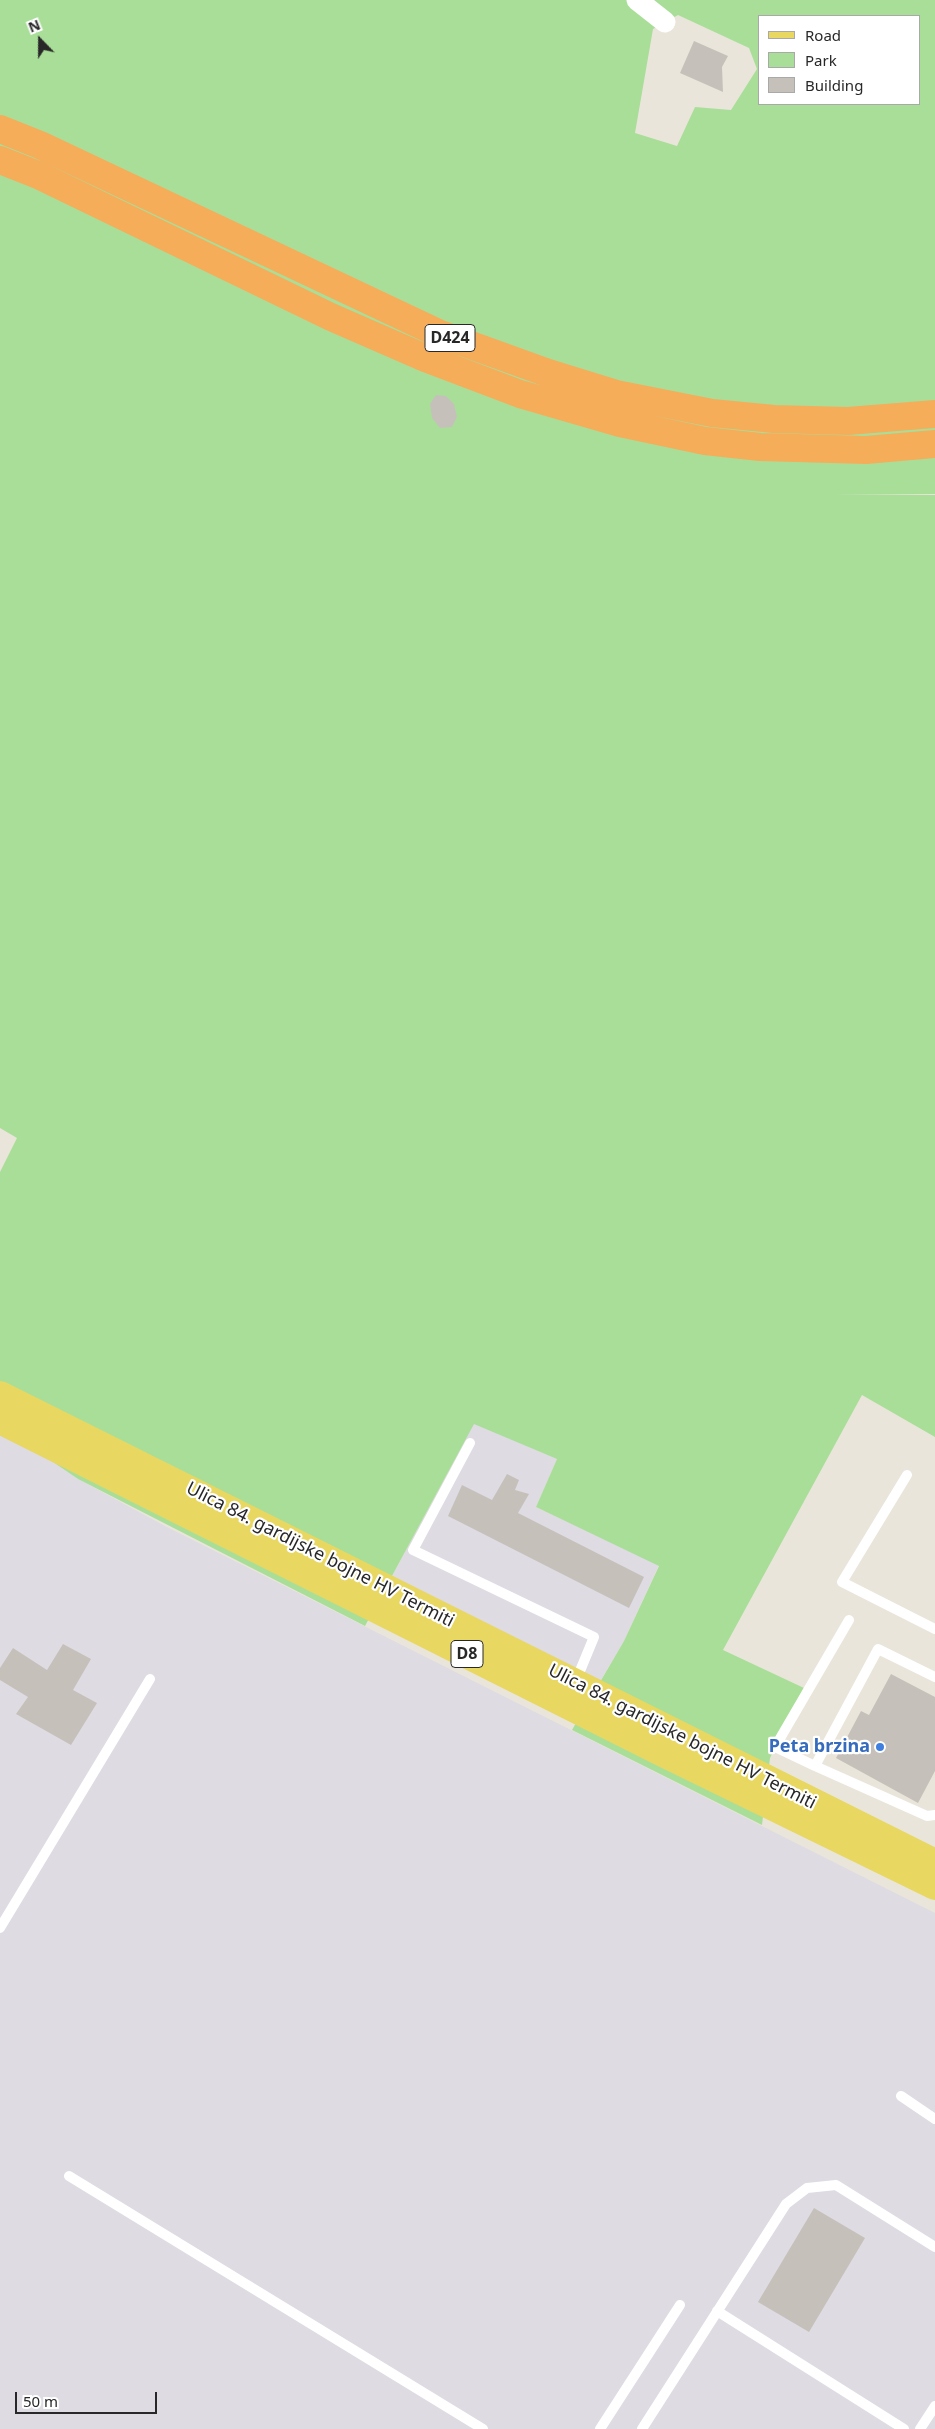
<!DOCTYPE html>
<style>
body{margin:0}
#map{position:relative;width:935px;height:2429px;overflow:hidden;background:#eae5da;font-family:"Noto Sans",sans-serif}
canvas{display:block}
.legend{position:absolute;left:758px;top:15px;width:162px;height:90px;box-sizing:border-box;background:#fff;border:1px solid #a9a9a9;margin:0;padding:6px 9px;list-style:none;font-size:15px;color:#282828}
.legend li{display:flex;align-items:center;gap:10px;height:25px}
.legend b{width:25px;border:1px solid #a9a9a9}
.north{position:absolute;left:15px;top:15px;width:50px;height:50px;-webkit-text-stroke:4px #fff;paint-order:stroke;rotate:338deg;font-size:14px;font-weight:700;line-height:20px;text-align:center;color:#282828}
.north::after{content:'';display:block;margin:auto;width:18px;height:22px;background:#282828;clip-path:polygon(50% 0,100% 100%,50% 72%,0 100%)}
.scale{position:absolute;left:15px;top:2392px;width:142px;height:22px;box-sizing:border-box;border:2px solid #282828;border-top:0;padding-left:6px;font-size:15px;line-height:18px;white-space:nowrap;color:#282828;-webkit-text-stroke:4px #fff;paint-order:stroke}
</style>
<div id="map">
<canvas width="935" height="2429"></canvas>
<ul class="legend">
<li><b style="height:6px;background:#e8d761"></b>Road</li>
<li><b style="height:14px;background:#a9de99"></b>Park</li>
<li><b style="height:14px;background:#c5c1ba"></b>Building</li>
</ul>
<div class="north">N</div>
<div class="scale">50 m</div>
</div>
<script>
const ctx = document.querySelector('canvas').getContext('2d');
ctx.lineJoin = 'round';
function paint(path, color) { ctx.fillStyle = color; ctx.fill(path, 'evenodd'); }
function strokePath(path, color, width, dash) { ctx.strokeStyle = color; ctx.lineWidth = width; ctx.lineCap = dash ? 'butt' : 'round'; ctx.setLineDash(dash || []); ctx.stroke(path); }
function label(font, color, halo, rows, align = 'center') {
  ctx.font = font + ' "Noto Sans",sans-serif'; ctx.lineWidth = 4.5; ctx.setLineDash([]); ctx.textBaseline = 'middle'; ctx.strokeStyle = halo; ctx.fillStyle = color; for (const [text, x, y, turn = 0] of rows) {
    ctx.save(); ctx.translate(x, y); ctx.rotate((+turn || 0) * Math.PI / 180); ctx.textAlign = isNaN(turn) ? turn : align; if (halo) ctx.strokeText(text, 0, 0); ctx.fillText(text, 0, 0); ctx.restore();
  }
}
const industrial = new Path2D(`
 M474,1423L557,1459L536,1507L659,1565L624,1641L599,1683L390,1580Z
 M0,1426L78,1479L165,1526L935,1913V2429H0Z`);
const green = new Path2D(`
 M0,0H935V494L836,495H935V1437L862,1395L723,1650L804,1688L770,1758L762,1825L572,1730L624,1641L659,1566L536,1507L557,1459L474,1424L365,1626L78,1479L0,1426V1172L17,1138L0,1128ZM678,15L749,48L757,69L731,110L695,107L677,146L635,133L653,29ZM759,16H919V104H759Z`);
const building = new Path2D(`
 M694,41L728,56L722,67L723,92L680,73Z
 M436,395L446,396L454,404L457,417L452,427L440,428L432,418L430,404Z
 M507,1474L519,1480L515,1490L529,1494L518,1513L644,1577L629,1608L448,1516L462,1485L492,1500Z
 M63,1644L91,1659L73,1690L97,1703L71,1745L16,1714L28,1697L0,1680V1668L13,1648L47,1670Z
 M891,1674L935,1697V1771L918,1803L836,1758L861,1711L869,1715Z
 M814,2208L865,2238L809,2332L758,2302Z`);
const lane = new Path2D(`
 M470,1443L413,1550L594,1637L575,1683
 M907,1475L842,1582L935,1629
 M935,1677L878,1649L815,1766L927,1816L935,1815
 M815,1766L775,1747L849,1620
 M0,1928L150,1679
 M901,2096L935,2119
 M69,2176L483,2429
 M717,2311L904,2429
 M600,2429L680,2305
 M642,2429L786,2204L807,2188L836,2185L935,2247
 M920,2429L935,2406`);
const street = new Path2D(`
 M637,0L665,22`);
const primary = new Path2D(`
 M0,1395L935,1863
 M0,1420L663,1753L935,1886`);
const highway = new Path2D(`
 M0,129L40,145L440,334L548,373L616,394L712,413L774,419L848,421L935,414
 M0,160L38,175L331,317L425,358L520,394L620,423L705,441L760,447L866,450L935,444`);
const markers = [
 [880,1747,5,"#3f7fe0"]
];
const shields = [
 [450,338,50],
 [467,1654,32]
];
const shieldNames = [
 ["D424",450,338],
 ["D8",467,1654]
];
const streetNames = [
 ["Ulica 84. gardijske bojne HV Termiti",320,1555,27],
 ["Ulica 84. gardijske bojne HV Termiti",682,1737,27]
];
const shopNames = [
 ["Peta brzina",870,1747]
];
paint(industrial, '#dedbe2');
paint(green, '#a9de99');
paint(building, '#c5c1ba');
strokePath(lane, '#fff', 10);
strokePath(street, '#fff', 21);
strokePath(primary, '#e8d761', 28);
strokePath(highway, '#f5ad5a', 28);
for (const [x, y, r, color] of markers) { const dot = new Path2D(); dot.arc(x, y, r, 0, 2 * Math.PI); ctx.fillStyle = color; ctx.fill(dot); strokePath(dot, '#fff', 2); }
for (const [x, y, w] of shields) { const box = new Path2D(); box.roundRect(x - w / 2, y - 13.5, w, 27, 4); ctx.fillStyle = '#fff'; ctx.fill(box); strokePath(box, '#282828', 1); }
label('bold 16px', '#282828', null, shieldNames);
label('18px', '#282828', '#fff', streetNames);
label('bold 18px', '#366cbe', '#fff', shopNames, 'right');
</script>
